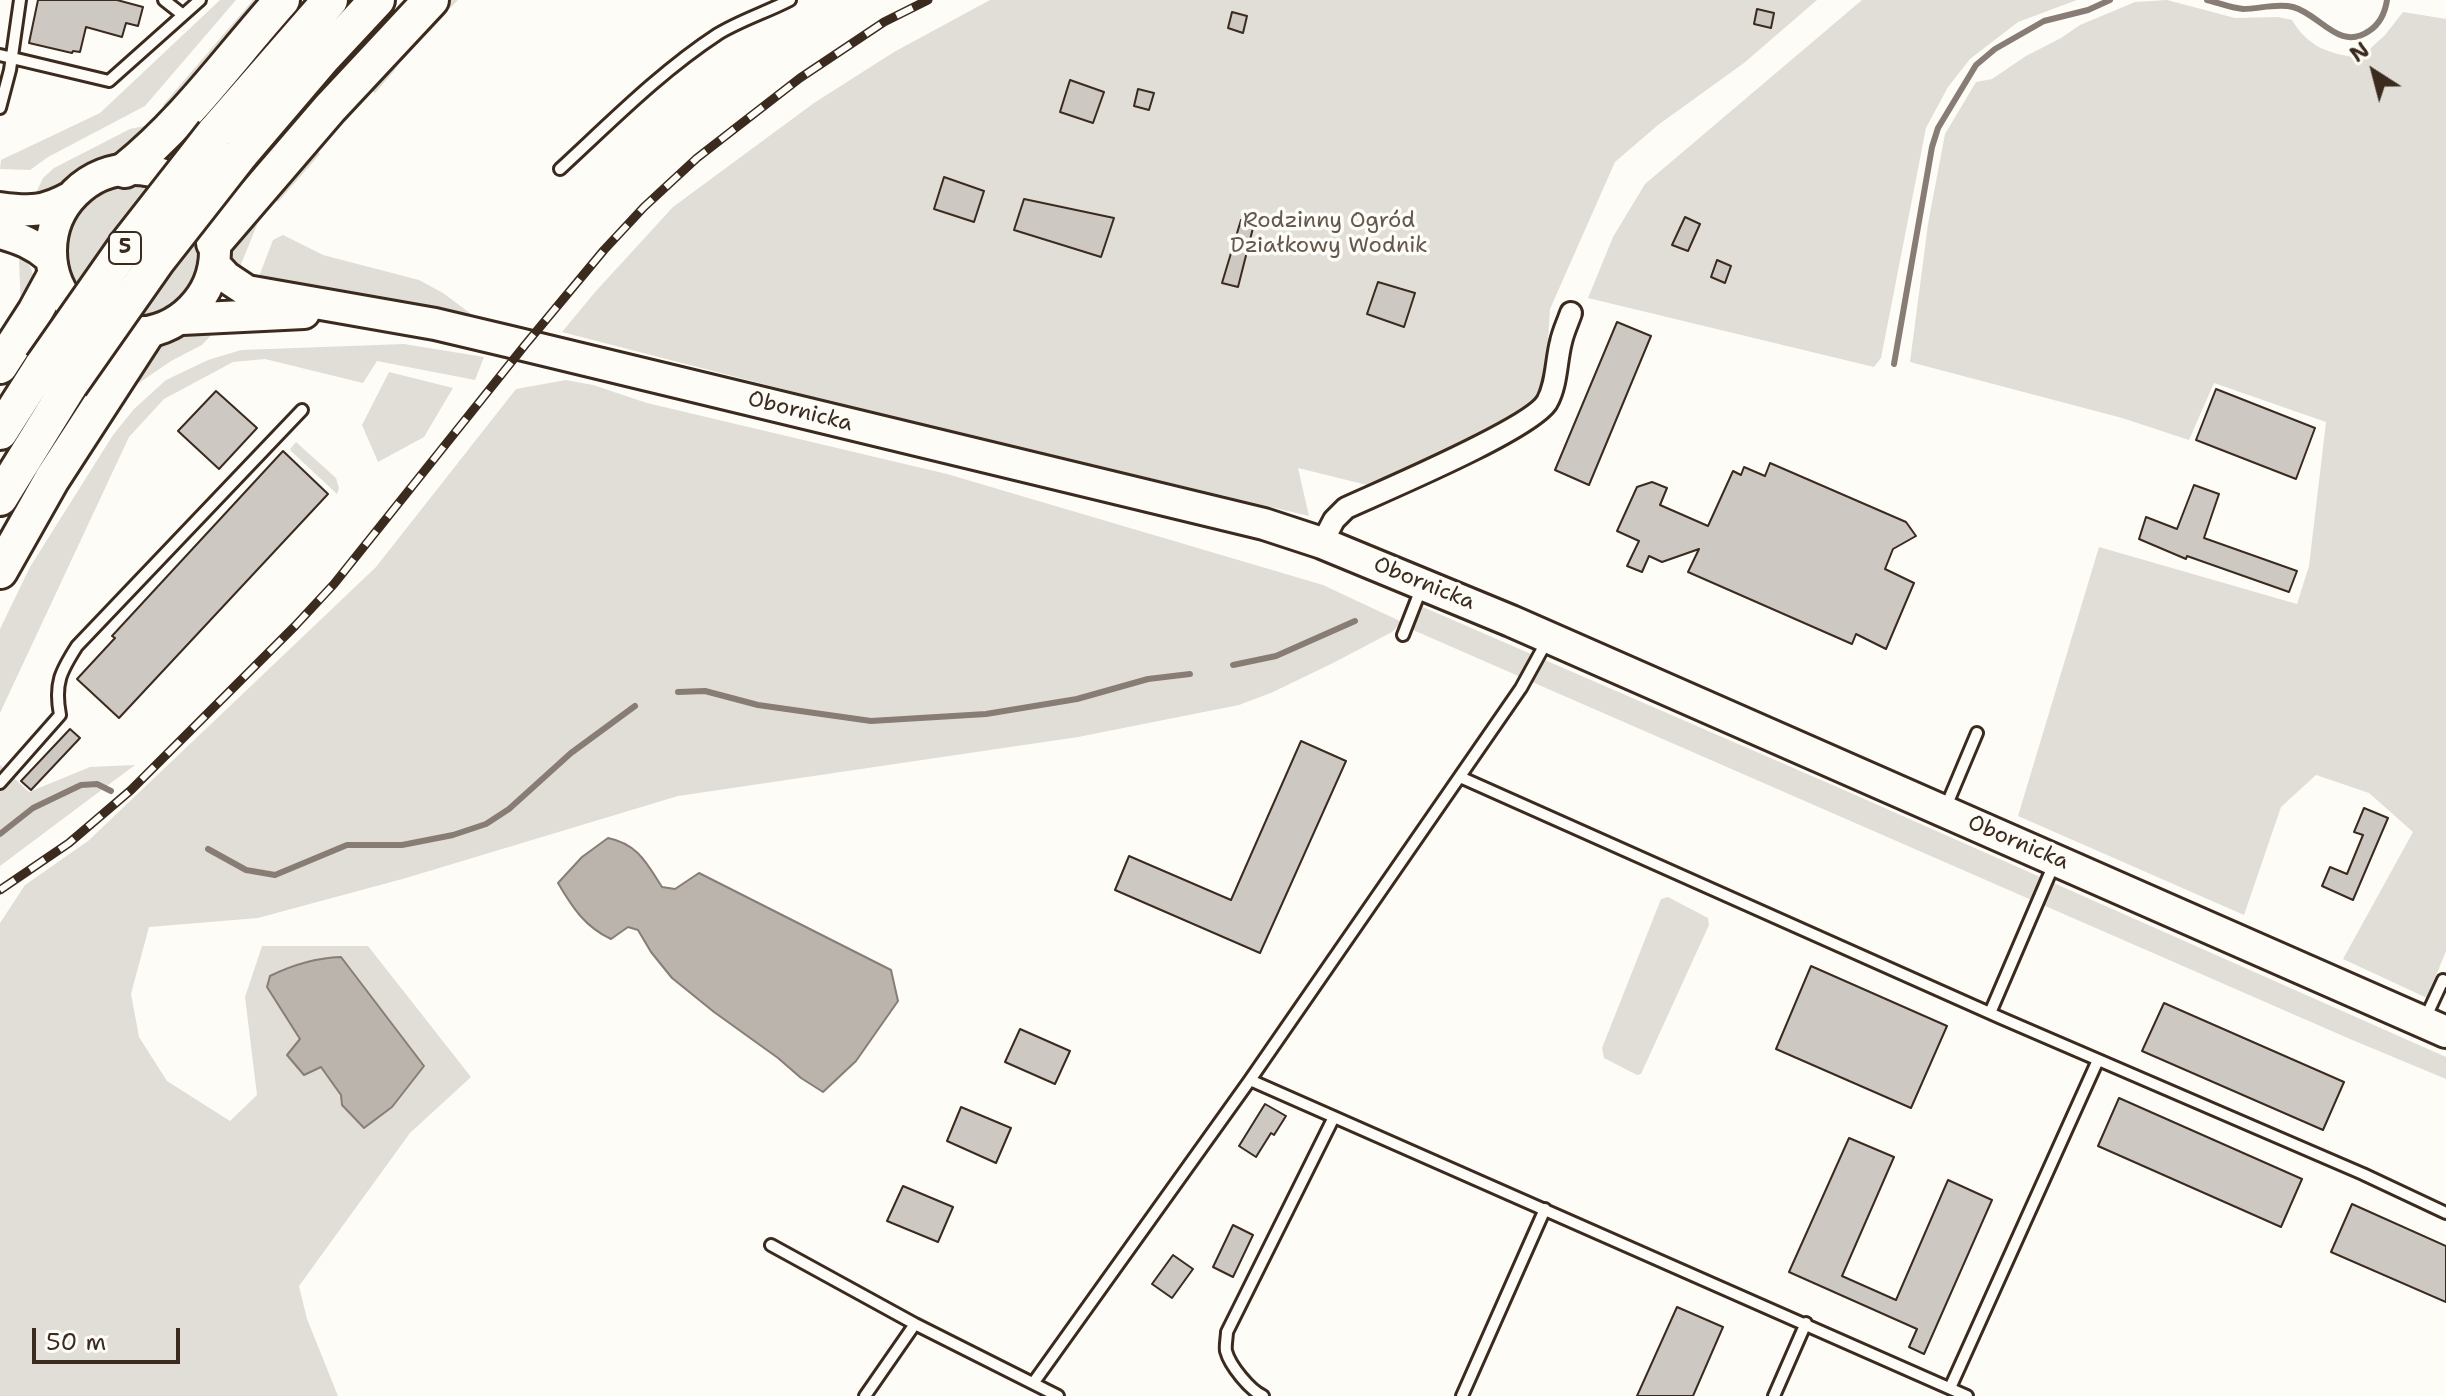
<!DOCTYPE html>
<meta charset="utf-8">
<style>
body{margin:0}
#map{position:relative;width:2446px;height:1396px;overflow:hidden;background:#fdfcf7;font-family:"Shantell Sans",sans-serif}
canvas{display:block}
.north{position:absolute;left:2334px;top:32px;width:80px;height:80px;-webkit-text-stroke:6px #fdfcf7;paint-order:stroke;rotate:324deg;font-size:22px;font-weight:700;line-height:32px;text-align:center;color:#3b2a1e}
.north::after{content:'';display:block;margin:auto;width:28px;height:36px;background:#3b2a1e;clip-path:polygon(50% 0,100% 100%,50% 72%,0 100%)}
.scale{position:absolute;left:32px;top:1328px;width:148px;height:36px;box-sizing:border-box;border:4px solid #3b2a1e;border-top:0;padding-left:10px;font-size:24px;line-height:28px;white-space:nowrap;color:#3b2a1e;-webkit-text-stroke:6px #fdfcf7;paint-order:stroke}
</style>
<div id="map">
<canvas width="2446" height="1396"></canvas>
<div class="north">N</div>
<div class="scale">50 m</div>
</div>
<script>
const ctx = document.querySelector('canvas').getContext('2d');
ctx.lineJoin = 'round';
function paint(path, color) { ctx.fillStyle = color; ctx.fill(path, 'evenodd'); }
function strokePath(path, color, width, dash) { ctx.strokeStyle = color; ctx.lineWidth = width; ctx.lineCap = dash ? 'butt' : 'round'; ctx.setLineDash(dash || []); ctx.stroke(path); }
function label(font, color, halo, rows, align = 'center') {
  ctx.font = font + ' "Shantell Sans",sans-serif'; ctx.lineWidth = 7; ctx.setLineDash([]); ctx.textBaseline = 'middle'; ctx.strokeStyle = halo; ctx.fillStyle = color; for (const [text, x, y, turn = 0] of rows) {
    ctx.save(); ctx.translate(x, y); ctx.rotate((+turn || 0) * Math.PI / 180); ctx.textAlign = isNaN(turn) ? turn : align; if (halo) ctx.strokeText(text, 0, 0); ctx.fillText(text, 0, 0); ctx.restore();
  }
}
const green = new Path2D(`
 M220,0H236L145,106L48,157L30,170L0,169L1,160L100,113Z
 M253,0H269L171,113L163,105Z
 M406,0H413L252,180L247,175L256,164L259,165L345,64Z
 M441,0H458L405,54L394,71L375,93L368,88Z
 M990,0H1817L1744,63L1658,125L1615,162L1550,309L1546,373L1534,399L1501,425L1367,485L1298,468L1309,516L875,413L562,332L596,291L673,207L814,103L894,52Z
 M1862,0H2077L2018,22L1970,59L1948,87L1926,128L1881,358L1874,367L1588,298L1613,237L1645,184Z
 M2167,0L2235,18L2278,17L2292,20C2308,47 2329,54 2360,58L2385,35L2403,12L2446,19V951L2427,998L2343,959L2413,832L2369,793L2316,775L2281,807L2244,915L2018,816L2099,547L2297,604L2309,566L2326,422L2214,383L2189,440L2122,418L1910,362L1928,224L1945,134L1976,82L1992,79L2026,56L2061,38L2080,25L2135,2Z
 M144,126L152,129L126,154L92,163L69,177L56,189L34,197L43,178L54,168L130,129Z
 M315,148L320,154L278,202L272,196Z
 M65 250a68 68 0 1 1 136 0a68 68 0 1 1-136 0Z
 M257,215V225L237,274L231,261L230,250Z
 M283,235L323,255L419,280L443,293L486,325L255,287L273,240Z
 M21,253C32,265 34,276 36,292L21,306L19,261Z
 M215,331L202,345L171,361L139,383L132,384L154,348L188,333Z
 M404,344L484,357L475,380L377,361L363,383L265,359L233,362L164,399L129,437L0,713V629L30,567L113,435L134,409L166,380L208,360L241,350Z
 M389,372L453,388L424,437L378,462L362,425Z
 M566,380L593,385L647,403L947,474L1323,585L1402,622L1392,632L1333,663L1273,692L1239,705L1078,737L678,796L406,878L258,918L149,927L131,994L139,1037L167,1081L230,1121L257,1095L245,997L262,946H368L471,1077L410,1133L299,1286L307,1319L338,1396H0V923L25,885L88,841L376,567L516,389Z
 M296,442L336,478L339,488L337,494L291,451L290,449Z
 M1423,607L1844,790L2446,1057V1079L2350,1039L1413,630Z
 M0,765L29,792L90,767L135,765L0,866Z
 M1668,897L1708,918L1709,925L1641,1074L1637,1075L1604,1058L1602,1048L1661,899Z`);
const water = new Path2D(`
 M608,838C638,844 647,864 662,887L675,889L699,873L891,970L898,1001L856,1061L823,1092L801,1078L778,1058L714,1012L672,978L651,952L638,930L628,927L611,939C585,927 572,907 558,883L582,857Z
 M341,957L424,1066L392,1107L364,1128L342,1105L341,1095L321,1067L304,1075L287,1055L300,1039L267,987L270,976C292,965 316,958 341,957Z`);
const stream = new Path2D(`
 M2207,0C2219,3 2231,8 2243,9C2259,9 2276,3 2293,7C2320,14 2339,52 2369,31C2380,24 2385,13 2387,0
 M1894,364L1932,147L1938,128L1976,65L1995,49L2044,21L2088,10L2110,0
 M1233,665L1276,656L1355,621
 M678,692L705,691L758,705L871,721L986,714L1077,699L1148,679L1190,674
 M0,834L33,808L81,785L97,784L111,791
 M208,849L246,870L275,875L347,845H402L453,835L486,824L509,809L571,753L635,706`);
const building = new Path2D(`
 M38,0H117L143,7L138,26L126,23L122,37L86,27L80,52L73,51L72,53L29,43Z
 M1757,9L1774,13L1771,28L1754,24Z
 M1232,12L1247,16L1243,33L1228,28Z
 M1070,80L1104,92L1093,123L1060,112Z
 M1138,89L1154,93L1149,110L1134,106Z
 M944,177L984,191L974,222L934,209Z
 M1024,199L1114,218L1101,257L1014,230Z
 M1685,217L1700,224L1688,251L1672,245Z
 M1241,220L1254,224L1238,287L1222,283Z
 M1717,260L1731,266L1725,283L1711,277Z
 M1378,282L1415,293L1404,327L1367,314Z
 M1617,322L1651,336L1589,485L1555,470Z
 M2216,389L2315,428L2296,479L2196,440Z
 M216,391L257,428L219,469L178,431Z
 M283,451L328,494L119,718L77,679L115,638L112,636Z
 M1770,463L1906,522L1916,536L1893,549L1885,569L1914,583L1886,649L1856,634L1852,644L1688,572L1699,549L1662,562L1649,556L1642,572L1627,566L1639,541L1617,531L1637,487L1652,482L1667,488L1660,505L1708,526L1733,471L1741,475L1744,467L1765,476Z
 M2194,485L2219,494L2204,538L2297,571L2289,592L2187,556L2186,559L2139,539L2146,517L2177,529Z
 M70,729L80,738L31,790L21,781Z
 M1301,741L1346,761L1260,953L1115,890L1129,856L1231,900Z
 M2364,808L2388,818L2353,900L2322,886L2330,867L2347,874L2363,835L2354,832Z
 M1811,966L1947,1026L1911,1108L1776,1049Z
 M2164,1003L2344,1082L2323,1130L2142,1051Z
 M1020,1029L1070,1051L1055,1084L1005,1062Z
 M2119,1098L2302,1179L2281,1227L2098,1146Z
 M1265,1104L1286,1116L1274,1135L1271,1133L1256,1157L1239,1146Z
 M961,1107L1011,1128L996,1163L947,1141Z
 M1849,1138L1894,1157L1842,1276L1896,1300L1948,1180L1992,1200L1924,1354L1909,1347L1917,1329L1789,1272Z
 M903,1186L953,1207L938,1242L887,1221Z
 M2352,1204L2446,1246V1302L2331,1252Z
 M1233,1225L1253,1235L1233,1277L1213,1267Z
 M1173,1255L1193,1269L1172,1298L1152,1284Z
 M1677,1307L1723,1327L1693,1396H1637Z`);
const service = new Path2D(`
 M164,0L183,15
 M0,55L109,81L200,0
 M0,108L10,70L20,0
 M560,169C611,122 660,72 718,34C741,20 767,12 790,0
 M1403,635L1421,589
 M1460,777L2001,1018L2363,1174L2446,1213
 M0,783L60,715C54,683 61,671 77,646L302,410
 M1945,809L1977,733
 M1990,1013L2054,864
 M2425,1019L2443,980L2446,982
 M1250,1080L1967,1396
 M771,1245L915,1324L1058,1396
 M1034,1382L1250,1080L1521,688L1548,639
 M1950,1388L2098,1060
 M865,1396L915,1324
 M1263,1396C1250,1390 1230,1366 1226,1351C1225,1346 1227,1337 1227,1332L1334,1117
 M1462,1396L1545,1209
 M1774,1396L1806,1323`);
const minor = new Path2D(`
 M1322,543L1334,520L1346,508C1383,491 1531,429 1547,402C1557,384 1556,361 1561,342C1563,332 1568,322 1571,313`);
const secondary = new Path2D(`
 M51 251a82 82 0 1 1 164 0a82 82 0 1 1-164 0Z
 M0,208C30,212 44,212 71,197
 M0,233C19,238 34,244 49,257
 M214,264L226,277L247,291L435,324L511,342L1264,524L1322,543L1511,621L2446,1032
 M182,319L304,313`);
const primary = new Path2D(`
 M214,133L330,0
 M240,155L322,59L377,0
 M125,170C185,122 231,57 282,0
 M214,243L330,108L431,0
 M0,366L35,312L53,279
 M0,432L42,366
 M0,498L70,385
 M0,571L52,479L146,334`);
const rail = new Path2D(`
 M0,890L69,843L131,790L295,626L334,584L525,345L604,250L644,207L697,158L800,78L884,22L928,0`);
const primaryBridge = new Path2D(`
 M42,366L128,243L214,133
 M70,385L157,261L240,155`);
const shields = [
 [125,248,32]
];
const shieldNames = [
 ["5",125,248]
];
const parkNames = [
 ["Rodzinny Ogród",1329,221],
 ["Działkowy Wodnik",1329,246]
];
const streetNames = [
 ["Obornicka",800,412,14],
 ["Obornicka",1424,584,22],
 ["Obornicka",2018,843,23]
];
paint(green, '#e1ded7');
paint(water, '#bbb4ad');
strokePath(water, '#887d74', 2);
strokePath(stream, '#887d74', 6);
paint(building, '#cdc8c2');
strokePath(building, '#3b2a1e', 2);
strokePath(service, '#3b2a1e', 16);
strokePath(minor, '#3b2a1e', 26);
strokePath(secondary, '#3b2a1e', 36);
strokePath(primary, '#3b2a1e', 40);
strokePath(service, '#fdfcf7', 10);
strokePath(minor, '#fdfcf7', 20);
strokePath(secondary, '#fdfcf7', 30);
strokePath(primary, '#fdfcf7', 34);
strokePath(rail, '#3b2a1e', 9);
strokePath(rail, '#fdfcf7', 6, [18]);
strokePath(primaryBridge, '#3b2a1e', 40, []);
strokePath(primaryBridge, '#fdfcf7', 34);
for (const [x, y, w] of shields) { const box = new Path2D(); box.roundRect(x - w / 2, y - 16, w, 32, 6); ctx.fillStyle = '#fdfcf7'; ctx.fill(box); strokePath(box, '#3b2a1e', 2); }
label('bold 20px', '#3b2a1e', null, shieldNames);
label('22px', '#64574c', '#fdfcf7', parkNames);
label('22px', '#3b2a1e', '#fdfcf7', streetNames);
</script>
